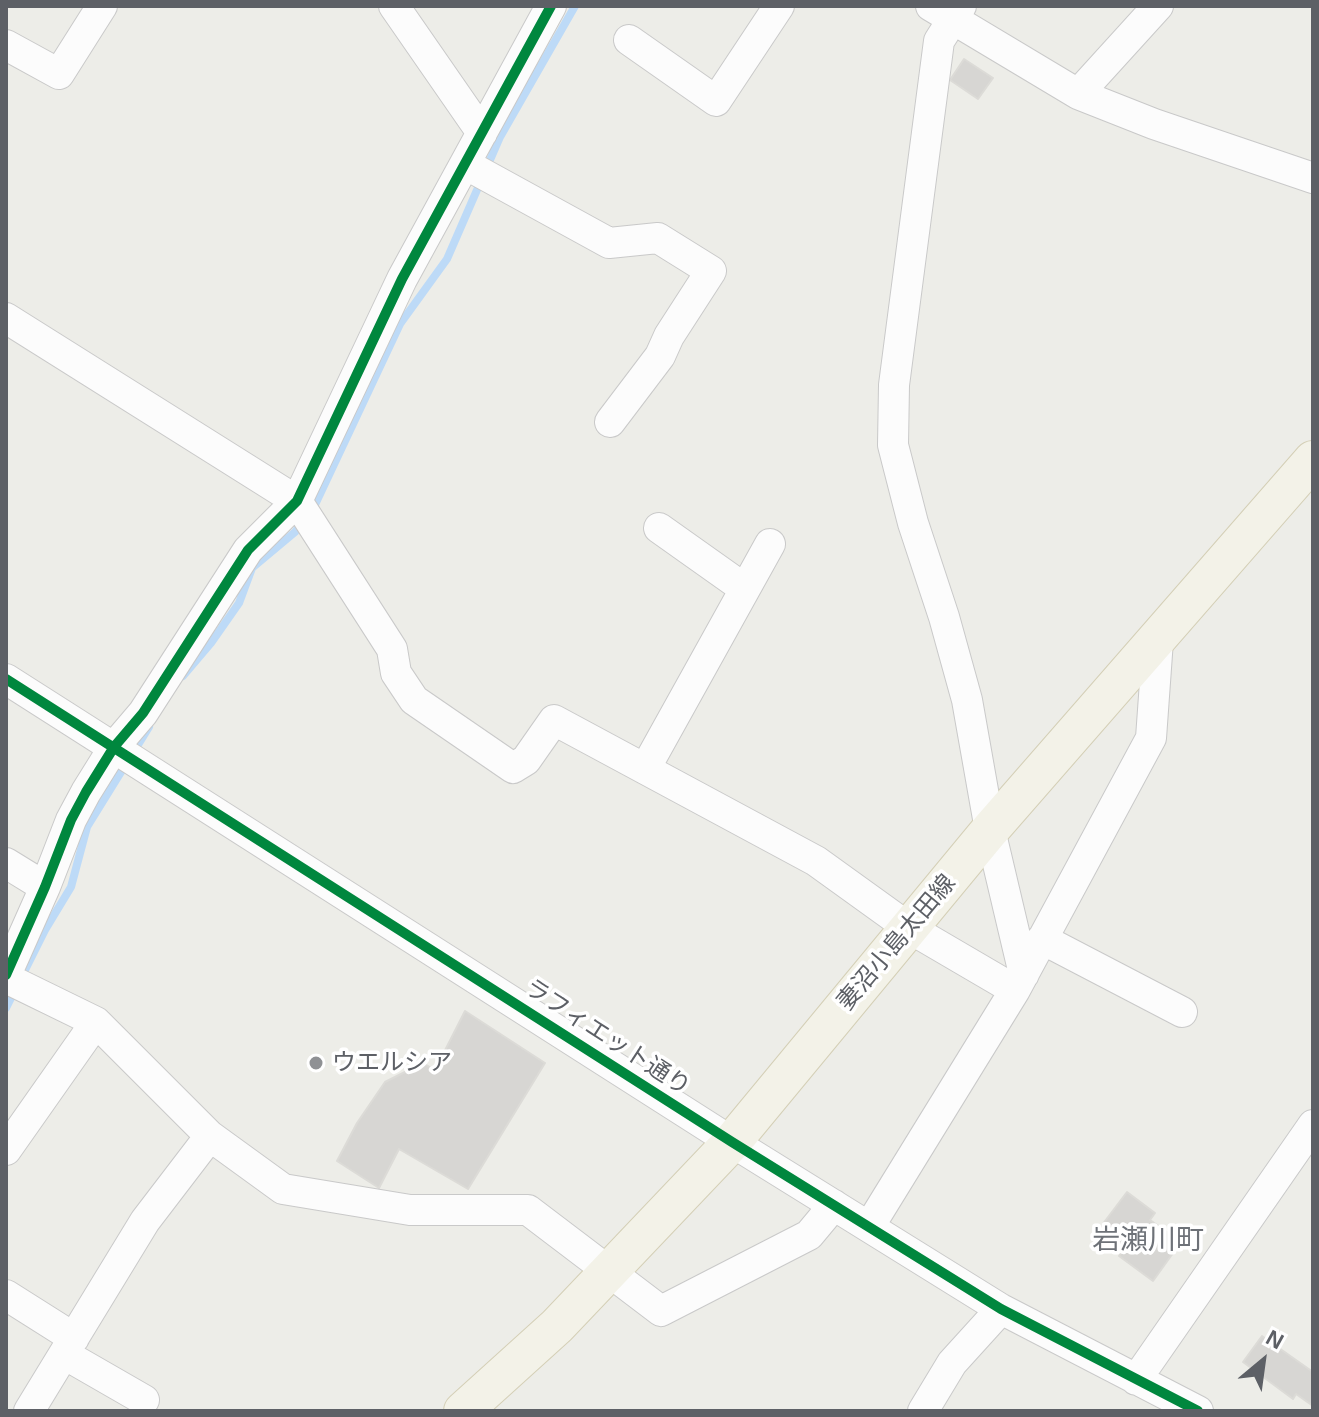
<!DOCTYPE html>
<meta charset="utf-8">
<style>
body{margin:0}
#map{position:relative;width:1319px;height:1417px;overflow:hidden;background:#edede8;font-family:Helvetica,sans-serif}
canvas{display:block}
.frame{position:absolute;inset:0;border:8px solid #5d6066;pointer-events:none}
.north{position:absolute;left:1223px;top:1321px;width:80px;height:80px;-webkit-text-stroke:6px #fff;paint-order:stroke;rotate:29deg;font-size:22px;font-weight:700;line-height:32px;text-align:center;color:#5d6066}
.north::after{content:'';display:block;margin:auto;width:28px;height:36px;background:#5d6066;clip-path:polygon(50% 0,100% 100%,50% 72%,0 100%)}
</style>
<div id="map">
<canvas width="1319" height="1417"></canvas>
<div class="frame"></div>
<div class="north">N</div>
</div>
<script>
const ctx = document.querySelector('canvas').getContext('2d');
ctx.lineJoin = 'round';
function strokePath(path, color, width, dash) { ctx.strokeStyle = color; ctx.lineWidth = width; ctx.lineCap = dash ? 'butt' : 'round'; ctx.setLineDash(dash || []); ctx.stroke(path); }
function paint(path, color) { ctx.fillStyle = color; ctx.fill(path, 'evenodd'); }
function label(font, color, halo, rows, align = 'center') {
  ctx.font = font + ' Helvetica,"Noto Sans JP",sans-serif'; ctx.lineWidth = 7; ctx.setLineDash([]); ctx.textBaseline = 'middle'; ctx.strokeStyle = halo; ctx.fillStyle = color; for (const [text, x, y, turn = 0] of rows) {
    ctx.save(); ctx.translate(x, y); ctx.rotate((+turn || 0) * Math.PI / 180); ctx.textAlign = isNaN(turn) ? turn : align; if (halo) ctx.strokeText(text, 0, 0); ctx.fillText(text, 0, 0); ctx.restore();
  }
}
const stream = new Path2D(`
 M312,511L400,324L447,259L500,137L575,6
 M183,676L211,643L239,603L252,568L295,532L303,522
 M133,753L149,727
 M6,1008L45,930L71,887L87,827L126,764`);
const building = new Path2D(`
 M964,59L993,78L978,99L950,80Z
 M465,1011L545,1063L468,1189L399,1149L379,1188L337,1161L357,1123L385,1082L423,1063L435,1070Z
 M1127,1192L1155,1213L1150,1220L1181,1242L1153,1281L1119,1256L1125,1247L1099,1229Z
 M1262,1336L1313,1372V1406L1296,1394L1293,1399L1243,1362Z`);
const minor = new Path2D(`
 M394,6L482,133
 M931,6L1078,94L1154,124L1313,178
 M961,6L939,41L894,385L893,445L913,523L944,617L967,700L990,830L1024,974
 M629,40L716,101L779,6
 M6,45L59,74L102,6
 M1078,94L1158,6
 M465,164L609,243L658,238L711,271L669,336L660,356L610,422
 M6,318L297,501L392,649L396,673L414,700L513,768L526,760L554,720L816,861L909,928L1015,990
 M659,528L745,589
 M6,679L732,1142L1001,1309L1198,1411
 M645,769L770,544
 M6,863L45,887
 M1042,939L1182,1012
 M6,975L45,887L71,820L86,792L114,747L143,713L248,550L297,501L402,279L551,6
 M6,978L96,1022L210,1136L283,1189L410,1210H528L661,1311L809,1235L834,1205
 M6,1150L96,1022
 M869,1227L1015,990L1151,738L1158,640
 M6,1295L74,1338
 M64,1354L144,1400
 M1136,1380L1313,1125
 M29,1411L145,1221L210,1136
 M923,1411L952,1363L1001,1309`);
const major = new Path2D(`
 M463,1411L557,1326L732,1142L990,830L1313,460`);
const cycleway = new Path2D(`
 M6,679L732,1142L1001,1309L1198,1411
 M6,975L45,887L71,820L86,792L114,747L143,713L248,550L297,501L402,279L551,6`);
const markers = [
 [316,1063,8,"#8f9194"]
];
const streetNames = [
 ["妻沼小島太田線",897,943,-50],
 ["ラフィエット通り",607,1038,33]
];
const poiNames = [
 ["ウエルシア",332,1063]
];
const quarterNames = [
 ["岩瀬川町",1148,1241]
];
strokePath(stream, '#bddaf7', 8);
paint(building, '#d7d6d3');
strokePath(building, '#dcdbd7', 2);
strokePath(minor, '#c9c9c9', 32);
strokePath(major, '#d4cfb6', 40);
strokePath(minor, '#fcfcfc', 30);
strokePath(major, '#f3f2e8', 38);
strokePath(cycleway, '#00873e', 10);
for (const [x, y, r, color] of markers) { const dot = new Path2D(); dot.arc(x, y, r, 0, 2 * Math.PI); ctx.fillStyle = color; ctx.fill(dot); strokePath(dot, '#fff', 3); }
label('24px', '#5d6066', '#fff', streetNames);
label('24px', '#5d6066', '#fff', poiNames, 'left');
label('28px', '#6e7278', '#fff', quarterNames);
</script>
